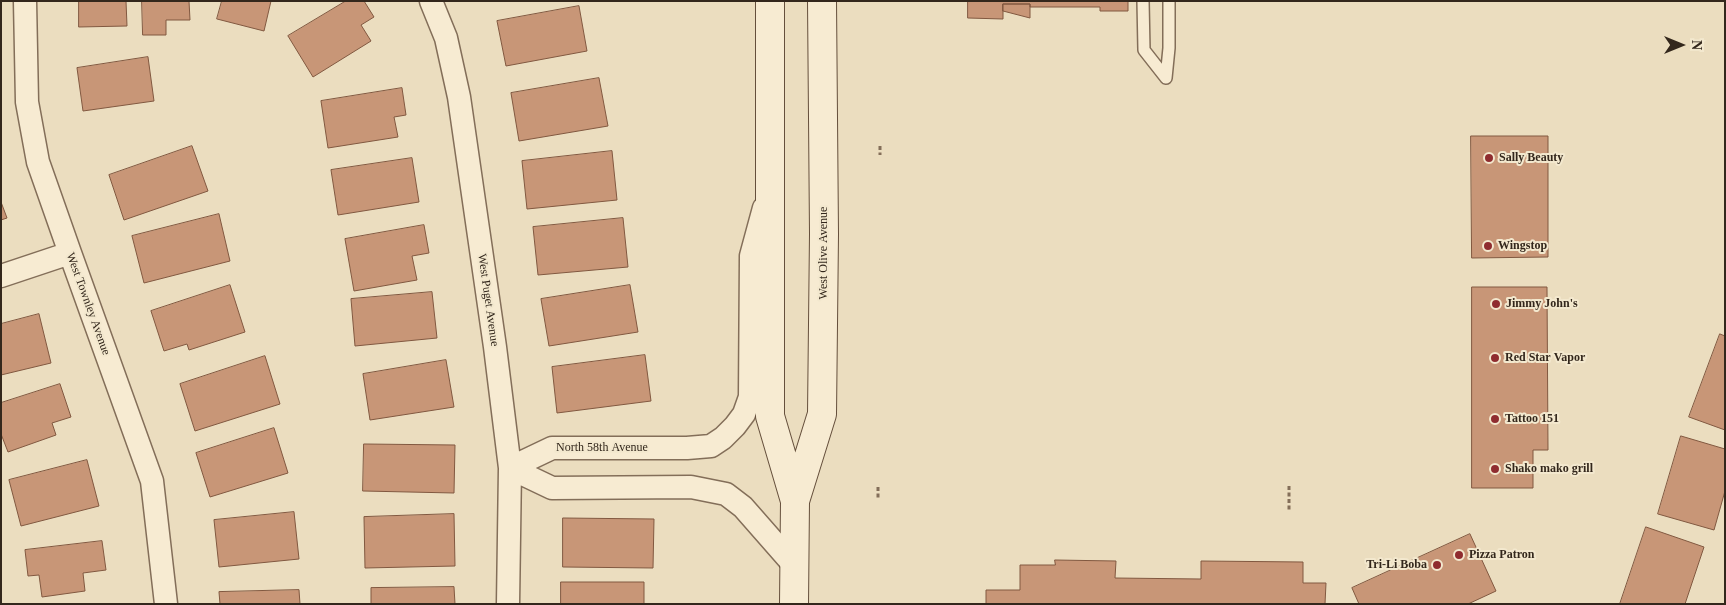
<!DOCTYPE html>
<style>
body{margin:0}
#map{position:relative;width:1726px;height:605px;overflow:hidden;background:#ebddbf;font-family:"Times New Roman",serif}
canvas{display:block}
.frame{position:absolute;inset:0;border:2px solid #33271c;pointer-events:none}
.north{position:absolute;left:1656px;top:20px;width:50px;height:50px;-webkit-text-stroke:4px #f3e8ce;paint-order:stroke;rotate:90deg;font-size:14px;font-weight:700;line-height:20px;text-align:center;color:#33271c}
.north::after{content:'';display:block;margin:auto;width:18px;height:22px;background:#33271c;clip-path:polygon(50% 0,100% 100%,50% 72%,0 100%)}
</style>
<div id="map">
<canvas width="1726" height="605"></canvas>
<div class="frame"></div>
<div class="north">N</div>
</div>
<script>
const ctx = document.querySelector('canvas').getContext('2d');
ctx.lineJoin = 'round';
function paint(path, color) { ctx.fillStyle = color; ctx.fill(path, 'evenodd'); }
function strokePath(path, color, width, dash) { ctx.strokeStyle = color; ctx.lineWidth = width; ctx.lineCap = dash ? 'butt' : 'round'; ctx.setLineDash(dash || []); ctx.stroke(path); }
function label(font, color, halo, rows, align = 'center') {
  ctx.font = font + ' "Times New Roman",serif'; ctx.lineWidth = 4; ctx.setLineDash([]); ctx.textBaseline = 'middle'; ctx.strokeStyle = halo; ctx.fillStyle = color; for (const [text, x, y, turn = 0] of rows) {
    ctx.save(); ctx.translate(x, y); ctx.rotate((+turn || 0) * Math.PI / 180); ctx.textAlign = isNaN(turn) ? turn : align; if (halo) ctx.strokeText(text, 0, 0); ctx.fillText(text, 0, 0); ctx.restore();
  }
}
const building = new Path2D(`
 M79,1H126L127,26L79,27Z
 M142,1H189L190,20H166V35H143Z
 M222,1H271L264,31L217,19Z
 M346,1H364L374,17L361,25L371,41L313,77L288,36Z
 M968,1H1128V11H1100V7H1030V4H1003V19L968,18Z
 M1003,4H1030V18L1003,11Z
 M579,6L587,51L506,66L497,21Z
 M148,57L154,101L83,111L77,68Z
 M599,78L608,126L519,141L511,93Z
 M402,88L406,115L394,117L398,137L328,148L321,101Z
 M1471,136H1548V257L1472,258Z
 M192,146L208,191L124,220L109,175Z
 M612,151L617,200L527,209L522,161Z
 M412,158L419,202L338,215L331,170Z
 M1,202L7,218L1,220Z
 M219,214L230,261L144,283L132,236Z
 M623,218L628,267L538,275L533,227Z
 M424,225L429,253L412,256L417,280L354,291L345,239Z
 M230,285L245,332L189,350L187,344L164,351L151,311Z
 M630,285L638,332L549,346L541,299Z
 M1472,287H1547L1548,450H1533V488H1472Z
 M432,292L437,338L355,346L351,299Z
 M39,314L51,363L1,375V324Z
 M1720,334L1725,336V430L1689,417Z
 M645,355L651,401L557,413L552,367Z
 M265,356L280,404L195,431L180,384Z
 M446,360L454,407L370,420L363,374Z
 M60,384L71,417L52,423L56,435L8,452L1,434V403Z
 M274,428L288,473L210,497L196,453Z
 M1681,436L1725,449V491L1714,530L1658,514Z
 M364,444L455,445L454,493L363,491Z
 M87,460L99,506L21,526L9,480Z
 M294,512L299,559L219,567L214,520Z
 M454,514L455,566L365,568L364,517Z
 M563,518L654,519L653,568L563,567Z
 M1646,527L1704,547L1685,604H1620Z
 M1470,534L1496,591L1468,604H1359L1352,588Z
 M102,541L106,570L83,573L85,591L42,597L39,575L28,576L25,550Z
 M1055,560L1116,561L1115,578L1201,579V561L1303,562V583H1326L1325,604H986V590H1020V565H1055Z
 M561,582H644V604H561Z
 M454,587L455,604H371V588Z
 M299,590L300,604H220L219,592Z`);
const path = new Path2D(`
 M880,146V155
 M1289,486V511
 M878,487V499`);
const service = new Path2D(`
 M1143,1L1144,50L1166,78
 M1166,78L1169,48V1`);
const minor = new Path2D(`
 M25,1L27,102L38,162L70,253L152,481L166,604
 M431,1L446,38L459,97L495,347L510,468L508,604
 M1,276L70,253
 M510,468L552,448H687L711,446L723,438L735,426L744,414L750,397L751,256L764,208
 M510,468L552,488L691,487L726,494L743,507L793,564`);
const secondary = new Path2D(`
 M770,1V416L795,501
 M794,604L795,501L822,414L824,234L822,1`);
const markers = [
 [1489,158,5,"#8f2c2f"],
 [1488,246,5,"#8f2c2f"],
 [1496,304,5,"#8f2c2f"],
 [1495,358,5,"#8f2c2f"],
 [1495,419,5,"#8f2c2f"],
 [1495,469,5,"#8f2c2f"],
 [1459,555,5,"#8f2c2f"],
 [1437,565,5,"#8f2c2f"]
];
const poiNames = [
 ["Sally Beauty",1499,158],
 ["Wingstop",1498,246],
 ["Jimmy John's",1506,304],
 ["Red Star Vapor",1505,358],
 ["Tattoo 151",1505,419],
 ["Shako mako grill",1505,469],
 ["Pizza Patron",1469,555],
 ["Tri-Li Boba",1427,565,"right"]
];
const streetNames = [
 ["West Olive Avenue",824,253,-90],
 ["West Puget Avenue",488,300,82],
 ["West Townley Avenue",88,304,70],
 ["North 58th Avenue",602,448]
];
paint(building, '#c89677');
strokePath(building, '#815840', 1);
strokePath(service, '#836e59', 14);
strokePath(minor, '#836e59', 25);
strokePath(secondary, '#654f3c', 30);
strokePath(path, '#836e59', 3, [4, 2.5]);
strokePath(service, '#f7ebd2', 11);
strokePath(minor, '#f7ebd2', 22);
strokePath(secondary, '#f7ebd2', 28);
for (const [x, y, r, color] of markers) { const dot = new Path2D(); dot.arc(x, y, r, 0, 2 * Math.PI); ctx.fillStyle = color; ctx.fill(dot); strokePath(dot, '#f3e8ce', 2); }
label('bold 12px', '#33271c', '#f3e8ce', poiNames, 'left');
label('12px', '#33271c', '#f3e8ce', streetNames);
</script>
